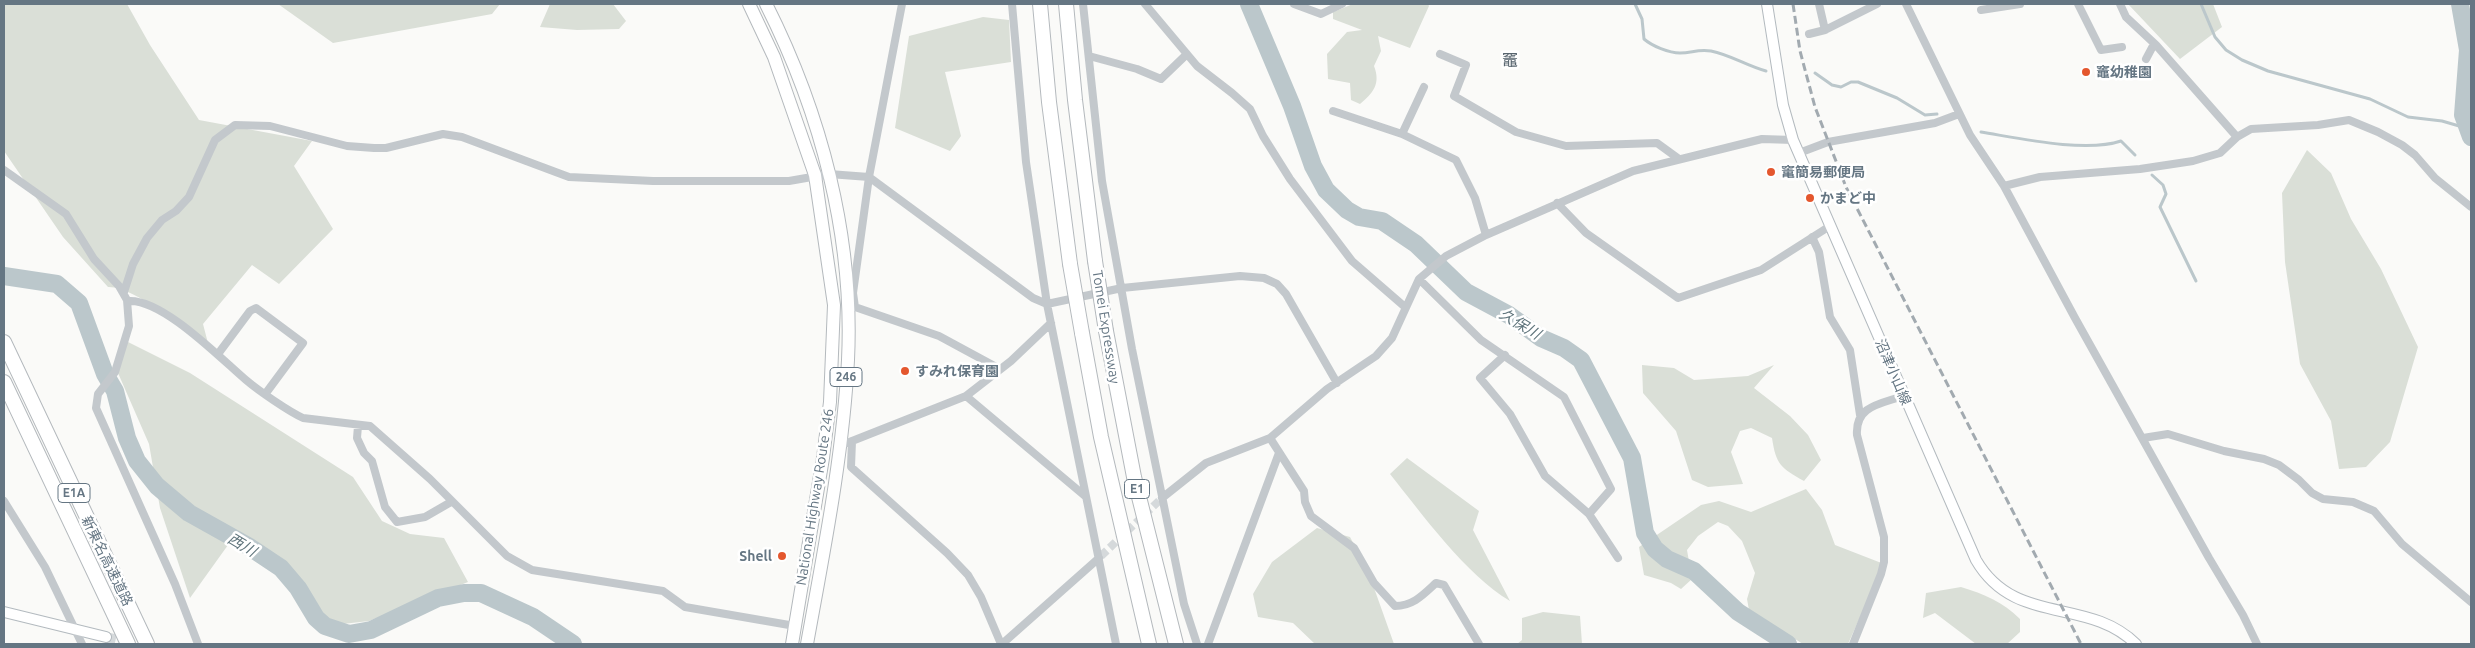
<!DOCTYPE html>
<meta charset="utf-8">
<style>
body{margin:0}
#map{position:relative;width:2475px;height:648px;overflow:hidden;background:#fafaf8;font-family:Ubuntu,sans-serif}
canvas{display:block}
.frame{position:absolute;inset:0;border:5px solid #657683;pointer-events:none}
</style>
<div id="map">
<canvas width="2475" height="648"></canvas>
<div class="frame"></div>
</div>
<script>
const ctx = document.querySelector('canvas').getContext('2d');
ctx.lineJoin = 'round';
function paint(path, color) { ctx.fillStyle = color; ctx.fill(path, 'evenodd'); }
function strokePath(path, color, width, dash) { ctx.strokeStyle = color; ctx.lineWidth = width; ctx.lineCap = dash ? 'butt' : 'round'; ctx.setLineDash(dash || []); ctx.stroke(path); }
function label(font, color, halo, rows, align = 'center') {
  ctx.font = font + ' Ubuntu,"Noto Sans JP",sans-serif'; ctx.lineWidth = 5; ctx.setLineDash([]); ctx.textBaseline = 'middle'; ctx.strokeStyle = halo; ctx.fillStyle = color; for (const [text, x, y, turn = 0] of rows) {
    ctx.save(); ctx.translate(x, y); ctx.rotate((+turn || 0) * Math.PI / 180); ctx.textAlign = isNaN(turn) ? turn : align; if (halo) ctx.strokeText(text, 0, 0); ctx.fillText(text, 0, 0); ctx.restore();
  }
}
const green = new Path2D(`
 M4,4H127L150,45L199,120L312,141L294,166L333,229L279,284L252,265L203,324L209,347C186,331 135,286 108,287L63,237L4,151Z
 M278,4H500L492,14L333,43Z
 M550,4H613L626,21L619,29L577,30L540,27Z
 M1353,4H1428L1429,6L1410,48L1378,36L1381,51L1374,66C1381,84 1373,93 1360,104L1351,100L1350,83L1328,79L1327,54L1347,32L1362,30L1333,19V12Z
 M2128,4H2213L2222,27L2180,59Z
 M983,17L1009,20L1011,62L945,72L961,136L950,151L895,128L909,36Z
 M2307,150L2331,173L2351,219L2381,269L2418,347L2390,442L2366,467L2339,469L2331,421L2300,364L2285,262L2282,193Z
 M126,341L190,373L353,477L382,521L410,534L444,538L468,582L369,621L325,626L281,568L228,545L190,598L160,508L149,444L118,373Z
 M1642,365L1674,368L1694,380L1748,376L1774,365L1754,388L1790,416L1808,435L1821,460L1804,481C1781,468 1776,465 1772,438L1751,428L1740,431L1731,452L1743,484L1708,487L1692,480L1676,431L1643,393Z
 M1407,458L1479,511L1473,530L1510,601C1466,575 1422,514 1390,474Z
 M1806,489L1822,510L1835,545L1884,564L1848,644H1803L1749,610L1747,599L1755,573L1742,541L1728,526L1718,522L1698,536L1687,550L1692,579L1681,589L1671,583L1644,575L1639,547L1701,505L1719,501L1751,512Z
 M1317,528L1350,537L1368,571L1394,644H1315L1293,623L1258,617L1253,594L1272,562Z
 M1961,587C1984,594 2003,602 2020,619V632L2007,644H1976L1935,613L1923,618L1926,593Z
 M1543,612L1580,616L1582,644H1517L1522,640V618Z`);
const stream = new Path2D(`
 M1635,4L1642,19L1644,39C1652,46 1669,53 1680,53C1692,53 1697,49 1711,51C1731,55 1747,66 1766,71
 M2201,4L2215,37L2226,50L2242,60L2268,71L2370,99L2408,117L2442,121L2466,128
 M1815,73L1832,85L1841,87L1851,82H1858L1897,98L1925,115L1937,114
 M1981,132C2018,138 2085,153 2121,141L2135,155
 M2152,175L2163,185L2166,194L2160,207L2196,281`);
const river = new Path2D(`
 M1249,4L1292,106L1313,166L1326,190L1347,210L1359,217L1382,221L1416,244L1466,292L1509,315L1541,338L1564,348L1581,360L1632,458L1645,533L1655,549L1667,559L1694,571L1738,612L1788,644
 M2460,4L2468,50L2463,115L2471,137
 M4,276L57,284L79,303L105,374L115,391L127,438L137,461L157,486L189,513L248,546L281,568L298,588L316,618L325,626L349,634L371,630L438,598L464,593H481L533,617L573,644`);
const minorTunnel = new Path2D(`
 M1101,556L1162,498`);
const secondaryTunnel = new Path2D(`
 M106,637L135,644`);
const minor = new Path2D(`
 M1012,4L1026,162L1047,304L1116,644
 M1083,4L1102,181L1132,349L1184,604L1197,644
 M1145,4L1197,66L1232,93L1250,109L1263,136L1290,179L1352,261L1405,307
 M1294,4L1321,14L1342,4
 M1819,4L1825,30
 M1906,4L1970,135L2004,186L2075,318L2209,558L2243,615L2257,644
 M2078,4L2101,50L2122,47
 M2120,4L2126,17L2156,45L2237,137
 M1981,10L2020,4
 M1809,34L1825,30L1877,4
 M1440,54L1466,65L1454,96L1516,132L1566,146L1657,143L1679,159
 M1089,56L1137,69L1161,79L1187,54
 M2146,59L2154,44
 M1333,111L1402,134L1456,160L1475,198L1486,235
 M1402,134L1424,87
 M1799,153L1828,142L1935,123L1959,114
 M4,170L66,214L94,259L119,286L127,300L129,326L115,372L98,394L96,408L175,584L198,644
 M2004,186L2040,177L2140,169L2193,161L2220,153L2237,137L2251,129L2318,125L2349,120L2378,132L2402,145L2415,155L2435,178L2471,207
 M1557,203L1586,233L1678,298L1761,270L1830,226
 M1812,237L1819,252L1830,317L1850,350L1860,415
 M1419,279L1481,340L1564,397L1611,489L1589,514
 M124,292L133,264L147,238L162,220L176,211L189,197L215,140L235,125L270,126L347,146L374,148H386L443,134L462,137L569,177L653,181H789L829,174L869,177L902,4
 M128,301C162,298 220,358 246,380C259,391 288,411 303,418L370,426L430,479L507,556L532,570L663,591L685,607L795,626
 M218,354L250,311L256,308L303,343L266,393
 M1505,355L1480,378L1510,414L1545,476L1589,514L1618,558
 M1000,369L939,336L855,307L853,293L869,177L1033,298L1047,304L1122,288L1240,276L1264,278L1277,284L1286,294L1337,383
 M966,396L1085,496
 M358,426L357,438L364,453L372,461L385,507L397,522L425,517L451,502
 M1270,438L1304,491L1305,502L1311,516L1354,548L1374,583L1395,606C1413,606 1423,595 1436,583L1444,585L1479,644
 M2143,438L2168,434L2224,451L2264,459L2279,465L2299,480L2312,493L2323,499L2353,502L2374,511L2402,544L2471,602
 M852,441L851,467L947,553L968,575L981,597L1001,644
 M847,443L966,396L1011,361L1051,323
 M1162,498L1206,463L1270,438L1327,389L1376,356L1392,338L1419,279L1446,256L1486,235L1633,171L1762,139L1793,140
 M4,501L45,567L82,644
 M1002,644L1099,558
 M1208,644L1279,453
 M1853,644L1881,574L1884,562V537L1857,435C1855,406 1880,404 1903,396`);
const secondary = new Path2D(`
 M1767,4L1783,105L1793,140L1976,560C2015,627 2087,596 2136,644
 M4,612L106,637`);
const trunk = new Path2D(`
 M749,4L774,57L815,175L834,305L830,402L823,458L792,644
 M766,4C821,113 854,237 848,360C843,456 824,550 807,644`);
const motorway = new Path2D(`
 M1040,4L1049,102L1070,264
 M1066,4L1075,100L1095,261
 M1106,331L1134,477L1176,644
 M1082,333L1101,437L1149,644
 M4,342L147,644
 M4,382L128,644`);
const rail = new Path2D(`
 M1793,4L1800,51L1815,107L1846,187L2081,644`);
const motorwayBridge = new Path2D(`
 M1095,261L1106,331
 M1070,264L1082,333`);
const markers = [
 [2086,72,5,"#e4572e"],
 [1771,172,5,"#e4572e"],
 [1810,198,5,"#e4572e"],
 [905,371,5,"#e4572e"],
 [782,556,5,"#e4572e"]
];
const shields = [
 [846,377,32],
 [1137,489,25],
 [74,493,32]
];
const shieldNames = [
 ["246",846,377],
 ["E1",1137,489],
 ["E1A",74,493]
];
const poiNames = [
 ["竈幼稚園",2096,72],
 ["竃簡易郵便局",1781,172],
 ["かまど中",1820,198],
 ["すみれ保育園",915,371],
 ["Shell",772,556,"right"]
];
const streetNames = [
 ["Tomei Expressway",1106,327,81],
 ["沼津小山線",1893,372,67],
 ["National Highway Route 246",815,497,-81],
 ["新東名高速道路",107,561,64]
];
const waterNames = [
 ["久保川",1520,324,31],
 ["西川",242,545,31]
];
const quarterNames = [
 ["竈",1510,61]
];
paint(green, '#dadfd7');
strokePath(stream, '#bbc7cb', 3);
strokePath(river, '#bbc7cb', 18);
strokePath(minorTunnel, '#d5d9db', 8, [8, 4]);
strokePath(secondaryTunnel, '#d5d9db', 10, [10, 5]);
strokePath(secondary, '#b3babf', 12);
strokePath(trunk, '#b4b9bd', 14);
strokePath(motorway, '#b4b9bd', 16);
strokePath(minor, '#c3c8cc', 8);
strokePath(secondary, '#fff', 10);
strokePath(trunk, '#fff', 12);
strokePath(motorway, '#fff', 14);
strokePath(rail, '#a2aab0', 3, [8, 4]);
strokePath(motorwayBridge, '#b4b9bd', 16, []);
strokePath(motorwayBridge, '#fff', 14);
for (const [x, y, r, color] of markers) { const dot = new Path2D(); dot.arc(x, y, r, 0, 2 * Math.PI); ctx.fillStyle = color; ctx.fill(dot); strokePath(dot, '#fff', 2); }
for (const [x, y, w] of shields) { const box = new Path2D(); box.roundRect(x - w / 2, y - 9.5, w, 19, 4); ctx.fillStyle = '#fff'; ctx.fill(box); strokePath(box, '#657683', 1); }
label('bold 12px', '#657683', null, shieldNames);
label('bold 14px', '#657683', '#fff', poiNames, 'left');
label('14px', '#657683', '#fff', streetNames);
label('italic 15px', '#60757c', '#fff', waterNames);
label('16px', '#57646e', '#fff', quarterNames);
</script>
